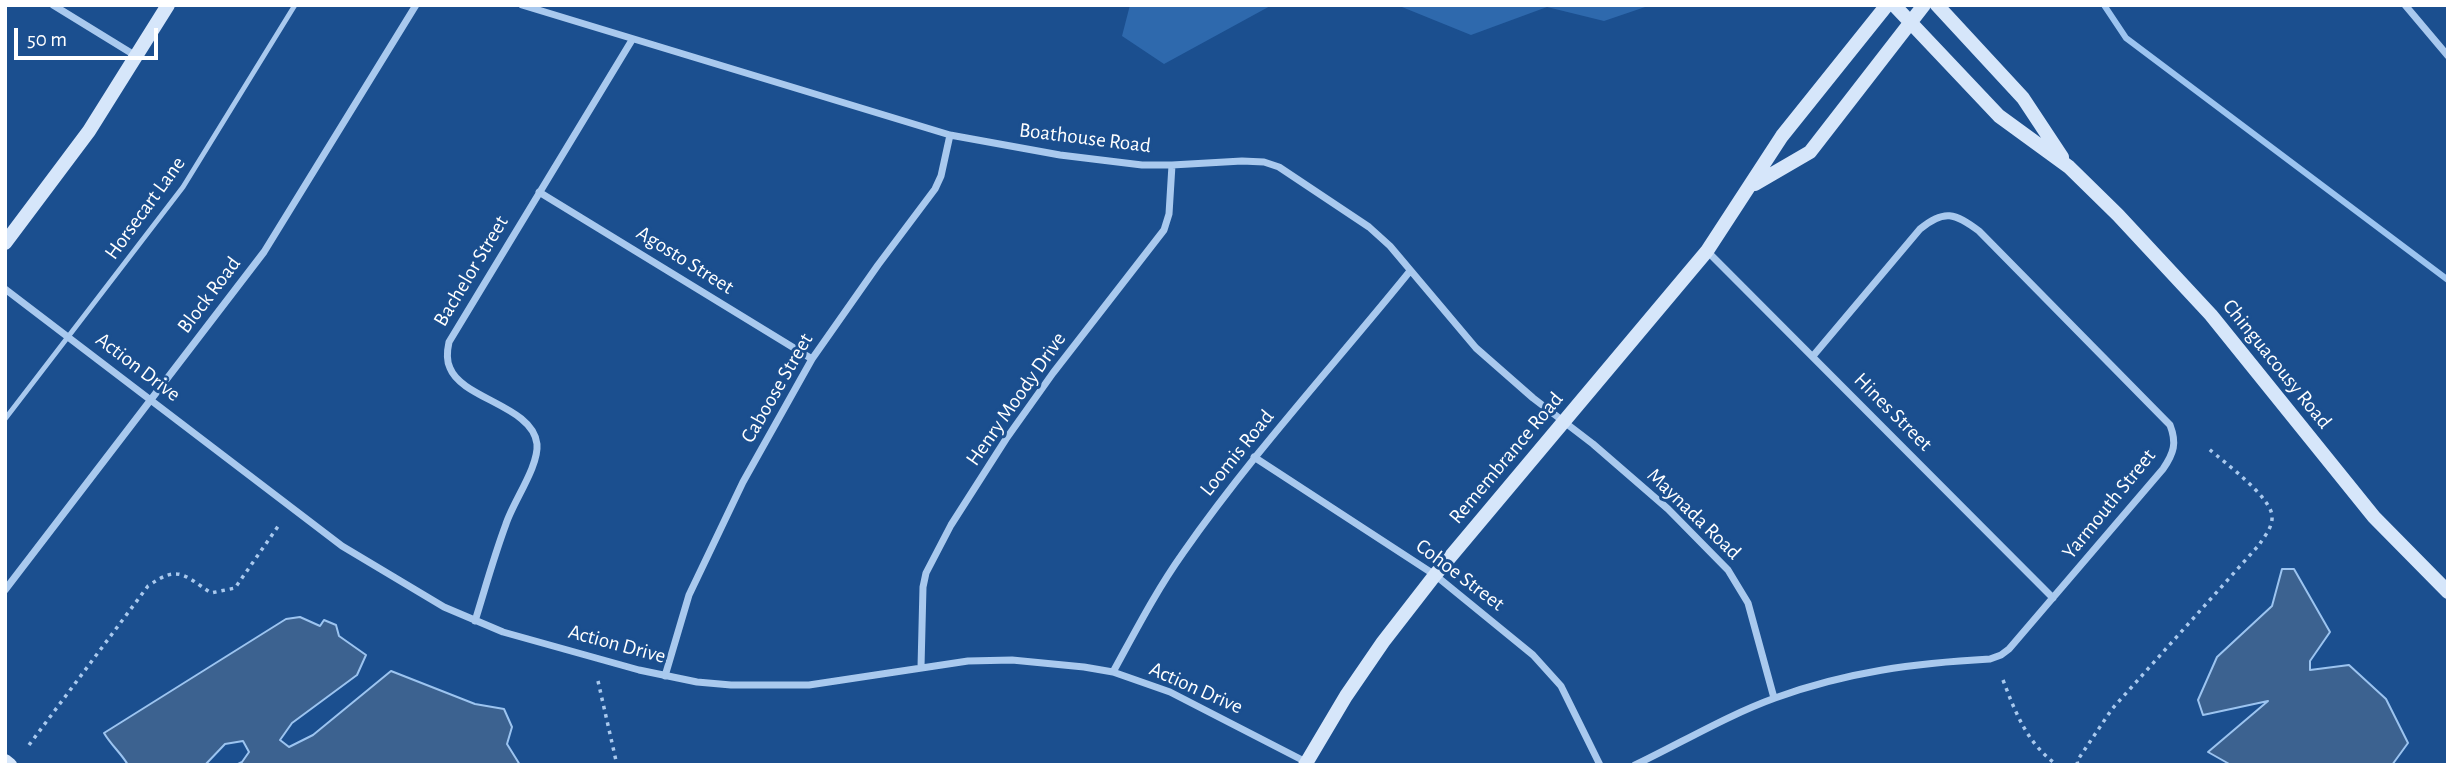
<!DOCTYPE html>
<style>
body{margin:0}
#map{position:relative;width:2453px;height:770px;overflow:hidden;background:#1b4f8f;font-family:"Alegreya Sans",sans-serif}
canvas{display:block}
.frame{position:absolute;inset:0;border:7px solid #fff;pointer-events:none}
.scale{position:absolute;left:14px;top:28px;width:144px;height:32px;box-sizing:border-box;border:4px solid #fff;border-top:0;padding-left:9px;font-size:21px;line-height:24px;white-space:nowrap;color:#fff;-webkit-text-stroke:5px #1b4f8f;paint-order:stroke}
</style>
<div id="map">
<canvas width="2453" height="770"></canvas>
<div class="frame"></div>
<div class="scale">50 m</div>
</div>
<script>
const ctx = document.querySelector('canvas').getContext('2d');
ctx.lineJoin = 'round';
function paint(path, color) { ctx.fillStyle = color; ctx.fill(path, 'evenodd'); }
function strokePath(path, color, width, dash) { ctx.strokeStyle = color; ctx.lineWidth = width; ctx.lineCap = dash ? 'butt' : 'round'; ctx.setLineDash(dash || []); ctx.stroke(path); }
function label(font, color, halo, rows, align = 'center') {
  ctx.font = font + ' "Alegreya Sans",sans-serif'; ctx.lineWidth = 6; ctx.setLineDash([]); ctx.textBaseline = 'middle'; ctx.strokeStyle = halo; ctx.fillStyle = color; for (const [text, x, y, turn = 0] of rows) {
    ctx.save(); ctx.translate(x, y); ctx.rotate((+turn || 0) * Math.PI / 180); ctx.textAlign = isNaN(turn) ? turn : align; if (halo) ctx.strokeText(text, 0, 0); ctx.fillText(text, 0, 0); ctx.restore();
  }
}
const green = new Path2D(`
 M1130,5H1272L1164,64L1122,36Z
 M1397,5H1651L1604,21L1547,7L1471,35Z`);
const water = new Path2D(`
 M2282,569H2294L2330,632L2310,661V670L2349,665L2386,699L2408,743L2392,765H2231L2208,752L2268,701L2203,715L2198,700L2217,657L2272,606Z
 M300,617L320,626L324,620L336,625L339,636L366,655L357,675L292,723L280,740L289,747L313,735L391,671L475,704L504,709L512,727L507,744L520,765H236L242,762L249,752L243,741L225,744L205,765H128C121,753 111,745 104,733L286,619Z`);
const stream = new Path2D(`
 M2104,5L2126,38L2448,280`);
const path = new Path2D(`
 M2003,680C2016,714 2027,743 2057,765
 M598,681L617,765
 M29,745L148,586C178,565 183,574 211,593L235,588L279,525
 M2078,765L2077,761L2112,709L2259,545C2264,537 2273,527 2272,516C2271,497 2224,462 2209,449`);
const lane = new Path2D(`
 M5,419L183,187L295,5`);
const street = new Path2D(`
 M53,5L136,56
 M522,5L950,135L1060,155L1142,165H1172L1242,161L1264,162L1279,167L1369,227L1390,246L1476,348L1533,398L1593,444L1668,509L1728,570L1748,603L1774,698
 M2405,5L2448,56
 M539,192L812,359
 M1707,251L2053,598
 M5,289L342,546L444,607L503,632L639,670L697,682L731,685H809L968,661L1012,660L1084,667L1113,672L1170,692L1308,763
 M1254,457L1435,575L1533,655L1561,686L1600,765
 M5,590L264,252L416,5
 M475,621C485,589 494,556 506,524C513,502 539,466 537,444C533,406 462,399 450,368C446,360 447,351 449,342L632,40
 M921,667L923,587L926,573L951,525L1006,439L1053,373L1164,230L1169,214L1172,165
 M1113,672C1135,632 1156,591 1183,553C1252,454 1334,365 1410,271
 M665,676L689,595L743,482L812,359L878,265L935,189L941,176L950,135
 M1635,765C1681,743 1728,715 1775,698C1846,672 1915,663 1990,659L2001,655L2009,649L2163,469C2174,453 2177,443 2170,425L1979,231C1955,213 1944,209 1920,229L1813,356`);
const secondary = new Path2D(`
 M1894,5L1999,116L2069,167L2118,215L2211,315L2374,517L2448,592
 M1937,5L2023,98L2062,157
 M1755,184L1810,152L1924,5
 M5,243L89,131L168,5
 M5,761L10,765
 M1305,765L1346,696L1383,642L1435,575L1707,251L1782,136L1887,5`);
const streetNames = [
 ["Boathouse Road",1085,138,7],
 ["Horsecart Lane",145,208,-54],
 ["Agosto Street",685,260,32],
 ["Bachelor Street",471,271,-59],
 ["Block Road",209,295,-53],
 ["Chinguacousy Road",2277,364,51],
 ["Action Drive",138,367,37],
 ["Caboose Street",777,388,-60],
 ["Henry Moody Drive",1016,399,-55],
 ["Hines Street",1893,412,45],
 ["Loomis Road",1237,453,-51],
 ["Remembrance Road",1506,458,-50],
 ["Yarmouth Street",2109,504,-51],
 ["Maynada Road",1694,514,44],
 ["Cohoe Street",1460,575,37],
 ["Action Drive",617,644,15],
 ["Action Drive",1196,688,24]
];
paint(green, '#2e69ad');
paint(water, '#3c6290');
strokePath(water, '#9cc4f0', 2);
strokePath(stream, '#9cc4f0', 6);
strokePath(path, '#a9c9ee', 3.5, [3.5, 5]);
strokePath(lane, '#a9c9ee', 5);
strokePath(street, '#a9c9ee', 7);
strokePath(secondary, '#d6e6fa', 14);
label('21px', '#fff', '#1b4f8f', streetNames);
</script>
